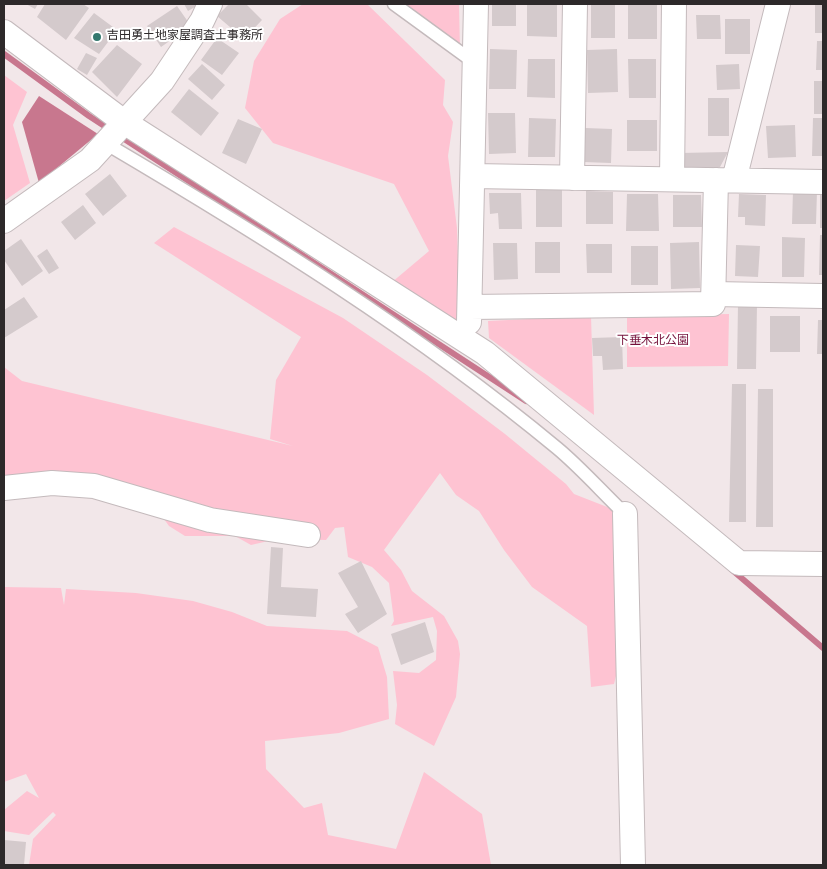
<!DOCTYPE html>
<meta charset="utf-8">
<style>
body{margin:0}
#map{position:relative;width:827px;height:869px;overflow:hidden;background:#f2e7e9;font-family:Overpass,sans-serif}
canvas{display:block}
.frame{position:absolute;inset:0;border:5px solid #2d292a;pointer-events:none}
</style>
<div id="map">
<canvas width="827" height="869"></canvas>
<div class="frame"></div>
</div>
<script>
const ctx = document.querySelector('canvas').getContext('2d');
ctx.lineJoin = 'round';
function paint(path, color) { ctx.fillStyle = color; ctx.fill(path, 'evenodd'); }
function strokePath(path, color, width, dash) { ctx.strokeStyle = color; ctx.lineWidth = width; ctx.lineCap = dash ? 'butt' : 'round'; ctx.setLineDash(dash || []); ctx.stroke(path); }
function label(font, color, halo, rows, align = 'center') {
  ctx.font = font + ' Overpass,"Noto Sans JP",sans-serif'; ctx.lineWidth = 4; ctx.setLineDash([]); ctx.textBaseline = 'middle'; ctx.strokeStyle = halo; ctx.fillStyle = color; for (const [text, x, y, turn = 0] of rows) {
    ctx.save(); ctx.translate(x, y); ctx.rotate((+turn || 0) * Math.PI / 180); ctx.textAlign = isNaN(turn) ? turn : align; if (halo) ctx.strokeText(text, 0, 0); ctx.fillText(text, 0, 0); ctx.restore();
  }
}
const green = new Path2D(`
 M303,4H367L445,80L443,105L453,122L448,156L457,228L460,326L391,283L429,251L394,184L273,143L245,108L254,61L280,19Z
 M394,4H459L460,51Z
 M4,75L27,92L13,125L30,183L4,201Z
 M174,227L343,318L427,375L505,434L566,484L574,494L625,514L628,628L614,684L591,687L587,626L532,587L504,550L479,511L456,495L440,473L384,550L401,570L412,591L444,616L458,641L460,654L456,697L434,746L395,724L397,705L393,671L419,673L436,660L437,631L433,617L391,626L394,621L389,583L372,567L348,557L344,527L335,528L326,540L277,539L251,545L235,536H185L169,526L151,501L4,487V367L22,381L293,446L270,439L276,380L301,337L154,243Z
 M729,314L728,366L627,367V316Z
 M591,316L594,415L489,338L488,321Z
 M4,587L61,588L64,605L66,589L136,593L193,601L232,612L267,626L347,631L378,647L387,677L389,719L339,733L265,741L266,769L304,808L322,803L328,835L396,849L424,772L482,814L491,865H29L33,839L56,815L53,812L29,835L4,831V810L27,791L39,798L26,774L4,782Z`);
const water = new Path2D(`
 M39,96L98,134L39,183L22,122Z`);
const stream = new Path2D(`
 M4,54L89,116L526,401
 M731,569L823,648`);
const building = new Path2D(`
 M26,4H38L35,9Z
 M45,4H83L89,8L66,40L37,17Z
 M184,4H200L188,11Z
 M229,4H246L262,20L244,39L217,16Z
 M492,4H516V26H492Z
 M527,4H557V37L527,36Z
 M591,4H615V38H591Z
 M628,4H657V39H628Z
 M815,4H823V33H815Z
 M177,6L191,26L161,47L147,26Z
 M94,13L117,30L99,54L74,38Z
 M696,15H720L721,39H697Z
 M725,19H750V54H725Z
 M217,38L239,53L222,75L201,60Z
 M817,41H823V70H816Z
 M117,45L142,64L117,97L92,72Z
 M490,49L517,50L516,89H489Z
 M617,49L618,92L588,93L587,50Z
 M86,53L97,58L87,75L77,69Z
 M528,59H555V98L527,97Z
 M628,59H656V98H629Z
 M202,64L225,85L212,100L188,79Z
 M739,64L740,89L717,90L716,65Z
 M814,81H823V114H814Z
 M189,89L219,113L201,136L171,112Z
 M708,98H729V136H708Z
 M488,113H515L516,153L489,154Z
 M529,118L556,119L555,157H528Z
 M813,118H823V156H812Z
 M238,119L262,129L246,164L222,153Z
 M627,120H657V151H627Z
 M795,125L796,157L768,158L766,126Z
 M585,128L612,129L611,163L583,162Z
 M728,152L720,167L708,172H691L683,166L680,153Z
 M110,174L127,196L103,216L85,194Z
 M536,190H562V227H536Z
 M586,191L613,192V224H586Z
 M793,191H817L816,224H792Z
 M489,193H521L522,229H499L498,213L490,214Z
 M627,194H658L659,231H626Z
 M739,194L766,195L765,226L745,225V217H738Z
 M673,195H701L702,227H673Z
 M820,195H823V228H820Z
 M83,205L96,223L75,240L61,222Z
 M820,235H823V275H819Z
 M782,237L805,238L804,277H782Z
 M21,239L43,271L22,286L4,260V251Z
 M535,242H560V273H535Z
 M699,242L700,288L671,289L670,243Z
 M493,243H517L518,279L494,280Z
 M586,244H612V273H587Z
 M736,245L760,246L758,277L735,276Z
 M631,246H658V285H631Z
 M47,249L59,268L49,274L37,256Z
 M24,297L38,317L4,338V310Z
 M738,304H757L756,369H737Z
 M770,316H800V352H770Z
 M818,320H823V354H817Z
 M622,337L623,369L603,370L602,356H593L592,338Z
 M732,384H746V522H729Z
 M758,389H773V527H756Z
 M271,547L283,548L281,587L318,589L316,617L267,614Z
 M361,561L387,614L358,633L345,614L358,607L338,573Z
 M425,622L434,652L401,665L391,634Z
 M4,840L26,842L24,865H4Z`);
const lane = new Path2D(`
 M394,4L475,63
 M105,143C261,235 417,332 557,448C581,468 602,492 625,514`);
const street = new Path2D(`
 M4,32L124,122L485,353L739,563L823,564
 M473,176L823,182
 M572,178L575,4
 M672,179L674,4
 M734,180L778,4
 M4,221L90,160L162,81L202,21L210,4
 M713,294L823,296
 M470,307L713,304L716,180
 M469,322L476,4
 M4,488L52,483L94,486L210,520L308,535
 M625,514L633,865`);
const markers = [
 [97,37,5,"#33786e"]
];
const poiNames = [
 ["吉田勇土地家屋調査士事務所",107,37]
];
const parkNames = [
 ["下垂木北公園",653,342]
];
paint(green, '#fec3d2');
paint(water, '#c8778e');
strokePath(stream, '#c8778e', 6);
paint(building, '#d4cacc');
strokePath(lane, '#c4babc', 15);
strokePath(street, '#c4babc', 26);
strokePath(lane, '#fff', 12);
strokePath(street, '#fff', 24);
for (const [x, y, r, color] of markers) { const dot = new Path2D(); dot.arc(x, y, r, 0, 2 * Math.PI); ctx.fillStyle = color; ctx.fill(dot); strokePath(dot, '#fff', 2); }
label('12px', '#2d292a', '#fff', poiNames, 'left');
label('12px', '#75113b', '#fff', parkNames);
</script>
